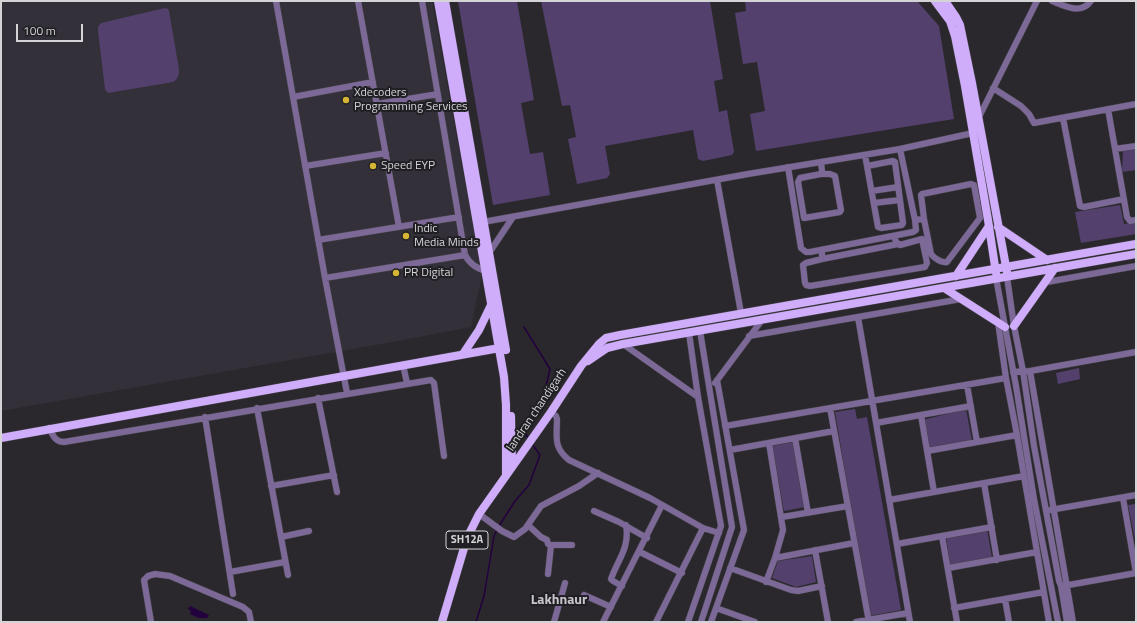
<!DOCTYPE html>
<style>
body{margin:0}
#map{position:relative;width:1137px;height:623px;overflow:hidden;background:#2a282d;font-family:"Titillium Web",sans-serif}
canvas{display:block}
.frame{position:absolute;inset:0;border:2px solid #d4d3d6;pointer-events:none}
.scale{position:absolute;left:16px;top:24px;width:67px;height:18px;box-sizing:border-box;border:2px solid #d4d3d6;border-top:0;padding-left:5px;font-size:12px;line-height:14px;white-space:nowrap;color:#d4d3d6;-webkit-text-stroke:3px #201f23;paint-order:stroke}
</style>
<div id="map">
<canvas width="1137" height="623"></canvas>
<div class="frame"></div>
<div class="scale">100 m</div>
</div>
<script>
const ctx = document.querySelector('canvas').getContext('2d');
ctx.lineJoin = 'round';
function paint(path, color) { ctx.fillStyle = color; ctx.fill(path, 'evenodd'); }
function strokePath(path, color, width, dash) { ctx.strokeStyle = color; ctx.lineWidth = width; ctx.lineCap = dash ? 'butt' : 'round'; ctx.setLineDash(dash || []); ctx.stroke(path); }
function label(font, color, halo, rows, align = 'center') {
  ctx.font = font + ' "Titillium Web",sans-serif'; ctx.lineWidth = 4; ctx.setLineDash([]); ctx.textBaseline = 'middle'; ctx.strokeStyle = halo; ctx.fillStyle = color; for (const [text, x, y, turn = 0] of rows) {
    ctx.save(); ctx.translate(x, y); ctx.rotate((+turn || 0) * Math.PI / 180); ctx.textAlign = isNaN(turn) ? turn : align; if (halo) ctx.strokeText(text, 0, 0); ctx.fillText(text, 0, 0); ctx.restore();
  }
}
const built = new Path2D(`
 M1,1H432L482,275L471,327L398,341L1,411Z`);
const green = new Path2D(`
 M458,1H517L534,100L521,103L530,154L543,152L550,195L493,205Z
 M541,1H710L723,79L714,81L719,112L727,110L734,152L732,155L703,161L698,159L693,130L605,146L610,174L607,178L577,184L568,139L576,137L570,105L562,106Z
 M745,1H917L939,26L954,119L756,151L750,114L765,111L757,62L743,64L735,13L746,11Z
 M165,8L168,9L169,11L179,69C179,75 178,79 173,82L108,93L105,89L98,31V27L101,23Z
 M1136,149V170L1122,172L1123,151Z
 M1120,205L1124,224L1136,222V234L1081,243L1075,212Z
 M1079,368L1080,379L1058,384L1056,373Z
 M855,409L857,419L867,417L901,610L869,616L835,412Z
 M966,409L972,441L929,450L923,420Z
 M793,442L805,507L784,511L772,446Z
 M1136,504V544L1128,505Z
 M987,529L992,558L950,565L946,537Z
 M812,556L816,582L796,587L772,578L778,561Z`);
const water = new Path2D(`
 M190,606L209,615L207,618H199L190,614L191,611L188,609Z`);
const stream = new Path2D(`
 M524,327L550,369L544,394L529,422L525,433L529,439
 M499,526L515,501L529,485L540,455L532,444
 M476,622L484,596L494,536L497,530`);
const minor = new Path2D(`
 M276,1L325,278L347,393
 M358,1L399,227
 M1052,1C1065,6 1081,15 1091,1
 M993,88L1021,106L1029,114L1034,123L1136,104
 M293,97L373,82
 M377,104L438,94
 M1108,109L1127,217L1130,221L1136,220
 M1063,118L1080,206L1084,207L1124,199
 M978,119L1037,1
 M1115,149L1136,146
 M865,155L878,227L881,228L902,225L903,223L895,162L893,161L867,166
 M305,166L386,153
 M788,167L801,248L806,252H810L913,232L916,230L915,220L900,149
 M821,174H830L835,176L841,210L840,212L804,218L798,182L800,178L821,174L822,171L821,162
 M717,180L741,313
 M872,191L898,187
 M874,203L900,200
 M915,220L924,219L921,195L922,194L971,184L974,185L980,218L947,262C941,263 934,258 931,254L924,219
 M483,222L748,174L900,149L973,133L974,130
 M318,240L459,217
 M822,250V259L806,263L803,265L805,283L806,285L810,286L925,267L927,263L922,239L900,245L896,242L894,236
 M489,253L513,217
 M465,255C470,264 476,268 486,271
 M822,259L898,244
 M1007,277L1014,326L1023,371L1034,446L1059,581L1061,586L1067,622
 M325,278L465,255L422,1
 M996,278L1016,386L1034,499L1058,622
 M1047,282L1136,266
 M858,317L910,622
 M998,322L1006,378L1017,435L1049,622
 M700,331L732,527L701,622
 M749,336L961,299
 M623,344L698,397
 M403,365L407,383
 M1030,371L1073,622
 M1013,372L1030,371L1136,352
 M715,383L762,320
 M967,385L977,442
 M318,398L337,492
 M257,408L288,575
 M830,408L869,622
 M551,412L556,416L557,419C557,437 553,447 569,460L650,498L703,528L656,622
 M921,415L934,492
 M205,417L233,594
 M876,423L971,406
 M725,426L1006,378
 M49,428C53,435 55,442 64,442L431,380L434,383L444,456
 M795,438L808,513
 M730,450L834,431
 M927,451L1017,435
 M984,483L997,560
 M271,486L334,475
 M1123,498L1136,573
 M889,500L1024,476
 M1050,510L1136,495
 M594,511L619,522L647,538
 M479,514L502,531L514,537L525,529L541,506L579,486L598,473
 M782,517L848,506
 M528,525L541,537L547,540L548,544L551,545H572
 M703,528L719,533
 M942,536L957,622
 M281,537L309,531
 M897,544L992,527
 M815,550L828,622
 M640,552L682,573
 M775,558L854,543
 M730,568L791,590L798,591L822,586
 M948,568L1037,552
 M230,572L285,562
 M548,574L551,545
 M766,582L775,558L783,530L769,443
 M622,586L613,581L611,579C618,559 630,548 626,525
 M1063,586L1136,573
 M584,595L611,607
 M1005,599L1009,622
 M716,608L755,622
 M954,608L1044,592
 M151,622L144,580L148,576L155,574L170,576L243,607L249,612L251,622
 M554,622L565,583
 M603,622L662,505
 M688,622L721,526L698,397L689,333
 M711,622L744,530L717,380
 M856,622L908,613`);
const major = new Path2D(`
 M438,1L504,377L506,405V475
 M445,1L506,350
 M935,1L950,21L955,36L965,86L988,220L996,273
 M945,1L956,17L960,25L972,83L1007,272
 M998,227L1047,260
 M956,276L989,226
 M944,288L1005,327
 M1014,326L1055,268
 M463,354L479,330L492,303
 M588,361L607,348L623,344L1136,254
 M511,416L512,467
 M1,438L505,347
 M442,622L467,538L479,514L551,412L581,366L599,344L606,338L620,335L1136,244`);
const markers = [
 [346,100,4,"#d6b534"],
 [373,166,4,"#d6b534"],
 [406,236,4,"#d6b534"],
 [396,273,4,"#d6b534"]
];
const shields = [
 [467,540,42]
];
const shieldNames = [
 ["SH12A",467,540]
];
const poiNames = [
 ["Xdecoders",354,93],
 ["Programming Services",354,107],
 ["Speed EYP",381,166],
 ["Indic",414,229],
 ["Media Minds",414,243],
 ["PR Digital",404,273]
];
const streetNames = [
 ["landran chandigarh",537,410,-56]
];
const quarterNames = [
 ["Lakhnaur",559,601]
];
paint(built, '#34303a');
paint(green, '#54406d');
paint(water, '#23013e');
strokePath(stream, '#23013e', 1.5);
strokePath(minor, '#454348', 7);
strokePath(major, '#454348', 9);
strokePath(minor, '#7d6998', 6);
strokePath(major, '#cfadfb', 8);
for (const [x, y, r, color] of markers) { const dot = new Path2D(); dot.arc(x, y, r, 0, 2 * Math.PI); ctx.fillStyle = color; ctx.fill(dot); strokePath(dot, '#201f23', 1.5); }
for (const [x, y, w] of shields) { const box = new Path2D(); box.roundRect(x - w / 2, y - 9, w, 18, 3); ctx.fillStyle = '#201f23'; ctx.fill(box); strokePath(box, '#d4d3d6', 1); }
label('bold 11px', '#d4d3d6', null, shieldNames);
label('12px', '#d4d3d6', '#201f23', poiNames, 'left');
label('12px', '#d4d3d6', '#201f23', streetNames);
label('bold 14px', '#c8c6cc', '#201f23', quarterNames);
</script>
